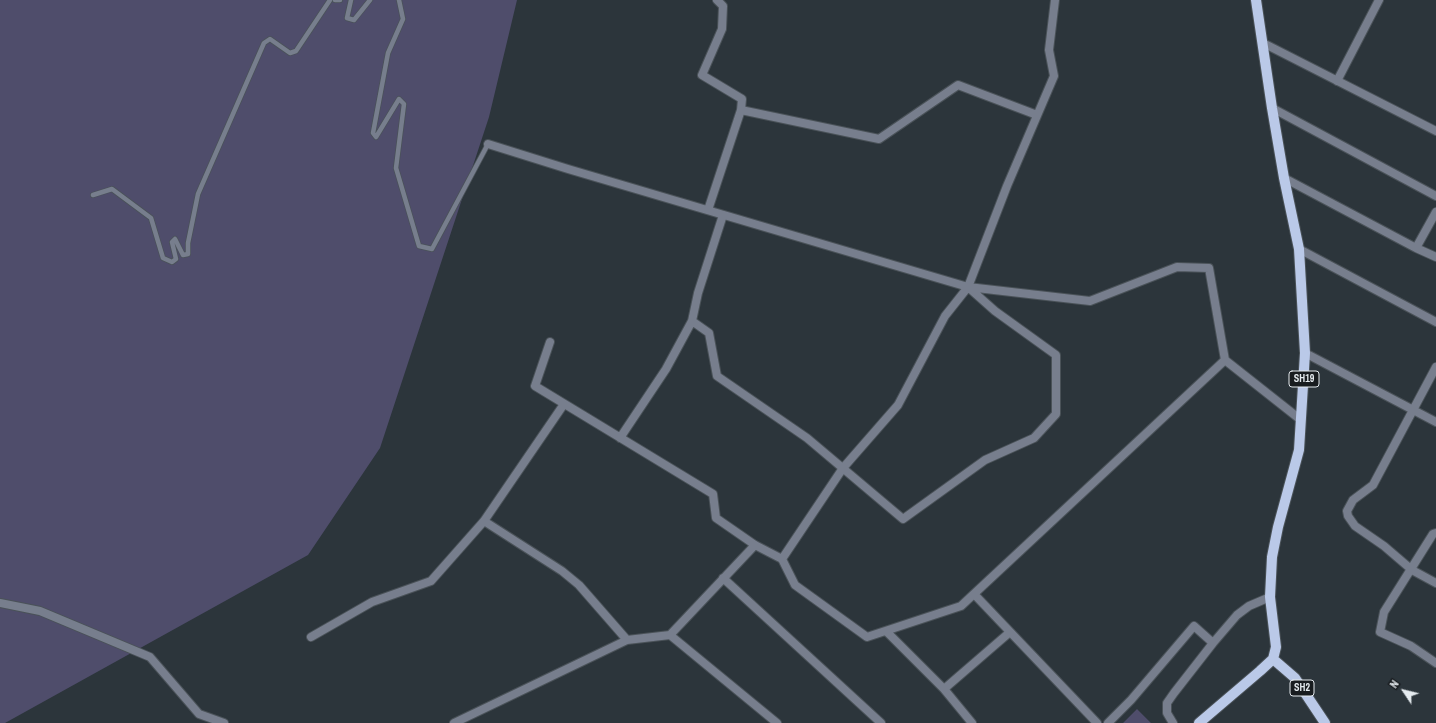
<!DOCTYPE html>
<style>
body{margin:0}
#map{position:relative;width:1436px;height:723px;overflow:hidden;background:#2c353b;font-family:"Archivo Narrow",sans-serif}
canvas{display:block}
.north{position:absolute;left:1384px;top:671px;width:40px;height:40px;-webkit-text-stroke:3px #181c1f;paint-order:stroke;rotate:305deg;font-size:11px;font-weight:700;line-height:16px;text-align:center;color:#e5ebef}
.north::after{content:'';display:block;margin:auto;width:14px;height:18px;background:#e5ebef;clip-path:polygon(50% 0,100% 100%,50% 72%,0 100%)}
</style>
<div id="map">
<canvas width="1436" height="723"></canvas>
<div class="north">N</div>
</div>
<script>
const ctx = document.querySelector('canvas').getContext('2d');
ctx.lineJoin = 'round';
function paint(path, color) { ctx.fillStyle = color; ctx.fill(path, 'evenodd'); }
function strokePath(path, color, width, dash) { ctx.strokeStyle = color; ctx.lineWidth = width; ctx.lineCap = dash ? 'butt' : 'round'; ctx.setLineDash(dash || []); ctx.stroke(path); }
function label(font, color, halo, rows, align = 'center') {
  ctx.font = font + ' "Archivo Narrow",sans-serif'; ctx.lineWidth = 3; ctx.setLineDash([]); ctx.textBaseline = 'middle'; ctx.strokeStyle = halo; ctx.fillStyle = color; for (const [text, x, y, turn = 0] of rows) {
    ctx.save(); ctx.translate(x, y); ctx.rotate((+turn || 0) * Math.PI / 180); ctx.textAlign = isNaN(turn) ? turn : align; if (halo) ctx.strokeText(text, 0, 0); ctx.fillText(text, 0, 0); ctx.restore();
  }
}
const green = new Path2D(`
 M0,0H517L489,117L380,448L308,555L5,723H0Z
 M1137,709L1151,723H1123Z`);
const service = new Path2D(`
 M335,0H340
 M351,0L347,18L354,20L370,0
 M399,0L403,19L388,53L373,133L376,137L399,99L404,104L396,168L419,246L432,249L488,144
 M93,195L112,189L151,218L163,258L172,262L176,259L172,242L175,239L183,255L188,254V243L198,194L264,43L270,39L290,53L296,51L330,0`);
const minor = new Path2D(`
 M1263,43L1436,131
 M1337,81L1379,0
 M1272,108L1436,196
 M741,110L879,139L958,85L1037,115
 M488,144L568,169L968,287L1090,301L1177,267L1209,268L1225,360L1301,420
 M1284,178L1416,248L1436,257
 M708,210L741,110L742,99L702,75L722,29L723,6L717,0
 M723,215L698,293L692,321L709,333L717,376L807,438L903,519L985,460L1034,438L1056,414V355L995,311L968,287
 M1416,248L1436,212
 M1299,249L1436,322
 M550,342L535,386L713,494L716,518L755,545L782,559L795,585L867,637L961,606L1225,360
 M1305,353L1436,422
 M1436,367L1373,485L1353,500L1347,511L1348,516L1355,526L1384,546L1412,570L1436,583
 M620,438L666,369L692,321
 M484,521L562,571L579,585L627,640
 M1436,533L1433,534L1384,612L1380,632L1411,646L1436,663
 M782,559L843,468L898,405L945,316L968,287L1007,186L1054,76L1049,50L1055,0
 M723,578L881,723
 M974,594L1097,723
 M0,603L40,611L150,657L199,714L224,723
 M886,631L944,689L972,723
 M670,635L777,723
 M311,637L372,602L431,581L484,521L564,404
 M944,689L1010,632
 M454,723L627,640L670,635L755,545
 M1108,723L1131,700L1194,626L1213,643
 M1173,723L1167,713V703L1174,693L1213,643L1237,615L1249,606L1270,597`);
const primary = new Path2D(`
 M1273,659L1295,678L1325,723
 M1199,723L1260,671L1273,659L1276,647L1270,597L1272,557L1278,527L1299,450L1305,353L1299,249L1284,178L1272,108L1256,0`);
const shields = [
 [1304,379,30],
 [1302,688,24]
];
const shieldNames = [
 ["SH19",1304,379],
 ["SH2",1302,688]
];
paint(green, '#4f4d6b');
strokePath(service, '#4a5258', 6);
strokePath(minor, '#4a5258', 10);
strokePath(primary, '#4a5258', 12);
strokePath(service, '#777e8d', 4.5);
strokePath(minor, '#777e8d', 8);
strokePath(primary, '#bac9e8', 10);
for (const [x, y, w] of shields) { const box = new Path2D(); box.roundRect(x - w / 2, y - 8, w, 16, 3); ctx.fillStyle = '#181c1f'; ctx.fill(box); strokePath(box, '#e5ebef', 1); }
label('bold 10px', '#e5ebef', null, shieldNames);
</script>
